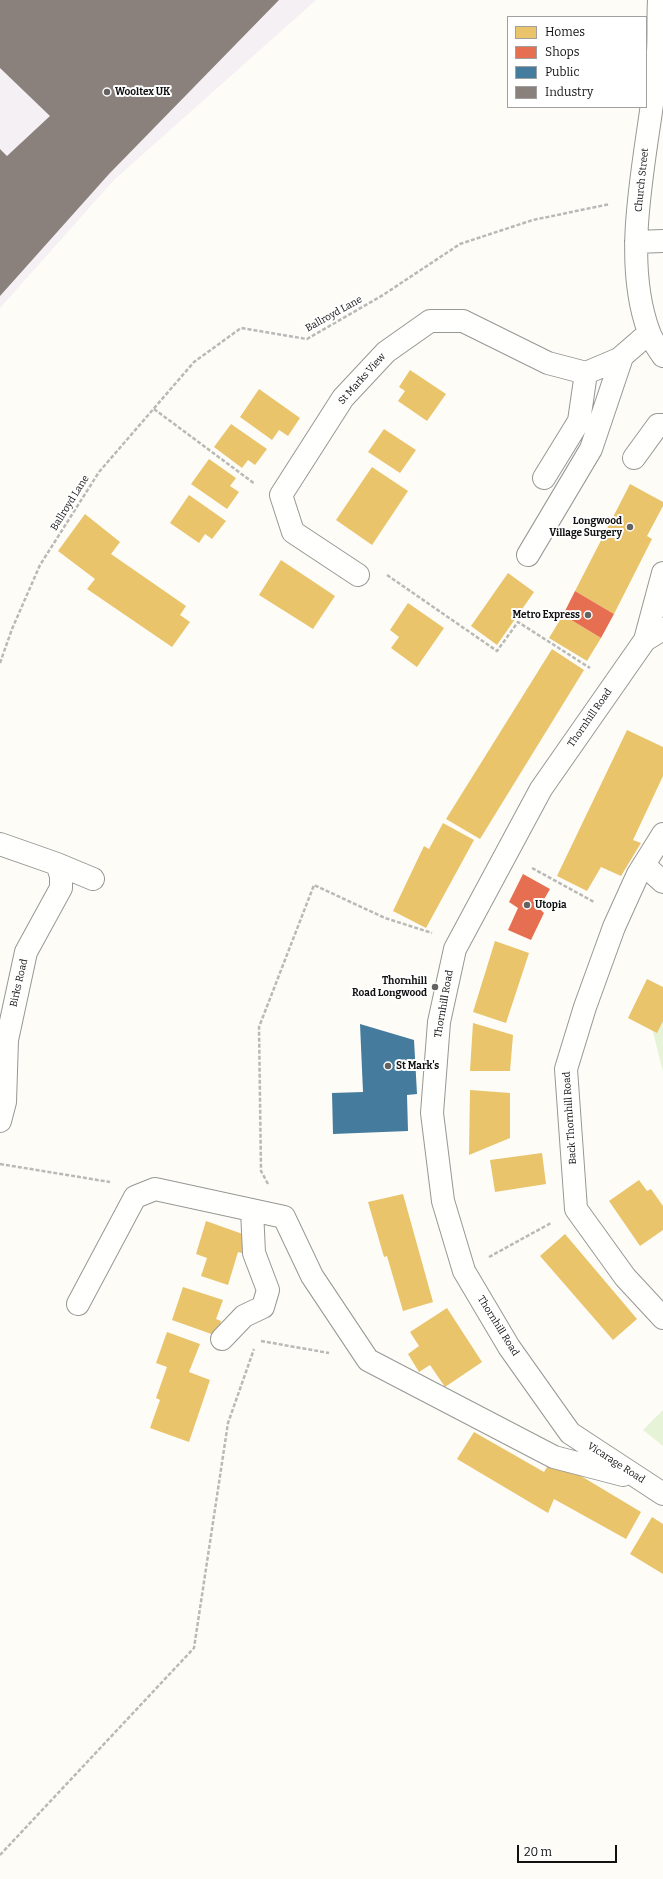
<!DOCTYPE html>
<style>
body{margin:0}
#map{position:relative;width:663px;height:1879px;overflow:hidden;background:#fdfcf7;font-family:Bitter,serif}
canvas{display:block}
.legend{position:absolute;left:507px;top:16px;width:140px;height:92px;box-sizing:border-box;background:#fff;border:1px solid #a0a0a0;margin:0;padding:5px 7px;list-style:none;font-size:12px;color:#111}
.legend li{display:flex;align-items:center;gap:8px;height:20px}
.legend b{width:20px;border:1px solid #a0a0a0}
.scale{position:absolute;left:517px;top:1845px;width:100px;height:18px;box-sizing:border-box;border:2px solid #111;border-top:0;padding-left:5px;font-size:12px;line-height:14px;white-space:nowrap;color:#111;-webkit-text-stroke:3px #fff;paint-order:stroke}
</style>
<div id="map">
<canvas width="663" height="1879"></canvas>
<ul class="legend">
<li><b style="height:11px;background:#e9c46a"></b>Homes</li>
<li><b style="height:11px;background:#e76f51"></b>Shops</li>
<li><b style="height:11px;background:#457b9d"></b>Public</li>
<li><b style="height:11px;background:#8a817c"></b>Industry</li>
</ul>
<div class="scale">20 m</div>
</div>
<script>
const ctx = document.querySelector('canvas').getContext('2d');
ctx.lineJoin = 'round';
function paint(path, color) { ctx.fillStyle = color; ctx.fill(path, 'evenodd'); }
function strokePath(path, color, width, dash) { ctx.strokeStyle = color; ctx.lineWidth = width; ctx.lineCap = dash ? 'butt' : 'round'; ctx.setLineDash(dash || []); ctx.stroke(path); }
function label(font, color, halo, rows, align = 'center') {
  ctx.font = font + ' Bitter,serif'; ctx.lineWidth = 4; ctx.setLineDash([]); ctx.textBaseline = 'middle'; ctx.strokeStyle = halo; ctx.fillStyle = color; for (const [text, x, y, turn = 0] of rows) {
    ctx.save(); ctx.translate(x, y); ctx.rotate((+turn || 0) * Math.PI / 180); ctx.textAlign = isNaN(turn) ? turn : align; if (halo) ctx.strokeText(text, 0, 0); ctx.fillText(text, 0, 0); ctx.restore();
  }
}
const industrial = new Path2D(`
 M0,0H316L114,180L0,308Z`);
const green = new Path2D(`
 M663,1019V1072L650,1020Z
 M663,1410V1446L643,1430Z`);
const homes = new Path2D(`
 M410,370L446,394L427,421L398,401L405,391L399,387Z
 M259,389L300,418L288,436L279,430L272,440L240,417Z
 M231,424L267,449L255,465L248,460L242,468L214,447Z
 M384,429L416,450L400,473L368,452Z
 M209,459L236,478L230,486L239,492L227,509L191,484Z
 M372,467L408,491L372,545L336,520Z
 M630,484L663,502V506L647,536L652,539L614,614L575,591Z
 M189,495L226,521L212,539L205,534L199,543L170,523Z
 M85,514L120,542L111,554L186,606L180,615L190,622L172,647L87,589L95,579L58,551Z
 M281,560L335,596L313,629L259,595Z
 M508,573L534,592L497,645L471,626Z
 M408,603L444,628L417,667L391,648L399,637L390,630Z
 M563,615L601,638L587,661L549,638Z
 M552,649L584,670L480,839L446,819Z
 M627,730L663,747V776L633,840L641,843L621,876L601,867L587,891L557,876Z
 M443,823L474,840L426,928L393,911L424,846L429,849Z
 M495,941L529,953L506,1023L473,1012Z
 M647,979L663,987V1021L657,1033L628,1018Z
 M473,1023L513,1035L510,1071H470Z
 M470,1090L510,1093V1138L469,1155Z
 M542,1153L546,1184L495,1192L490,1160Z
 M639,1180L647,1191L651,1189L663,1206V1230L640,1246L609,1201Z
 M403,1194L433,1302L403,1311L387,1256L384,1257L368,1202Z
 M206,1221L251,1237L245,1254L238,1252L228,1285L201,1276L207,1258L196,1254Z
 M565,1234L637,1319L613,1340L540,1256Z
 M183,1287L223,1300L216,1319L221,1321L217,1336L172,1320Z
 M447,1308L482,1362L445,1387L430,1365L419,1372L408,1354L419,1346L410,1332Z
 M167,1332L200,1344L189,1372L210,1380L189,1442L150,1428L160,1400L156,1398L167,1367L156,1363Z
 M474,1432L544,1472L549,1464L571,1470L641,1512L626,1539L554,1499L548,1513L457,1459Z
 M652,1517L663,1524V1574L630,1554Z`);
const shops = new Path2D(`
 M575,591L614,614L601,638L563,615Z
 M523,874L550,889L539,908L544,913L531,940L508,930L518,908L509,902Z`);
const public = new Path2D(`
 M360,1024L414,1040L417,1094L407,1095L408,1131L333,1134L332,1093L363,1092Z`);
const industry = new Path2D(`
 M0,0H279L109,174L0,296V149L7,156L50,116L0,68Z`);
const path = new Path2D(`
 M154,409L255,484
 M387,575L497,651L518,622L590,668
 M0,663L12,629L40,565L99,472L194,362L241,328L307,339L383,295L460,244L533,220L610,204
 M532,868L594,902
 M0,1164L110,1182
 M268,1184L261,1171L259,1027L314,885L385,918L432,933
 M489,1257L551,1223
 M261,1341L329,1353
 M0,1855L194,1648L228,1423L254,1349`);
const minor = new Path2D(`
 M659,0C658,17 659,35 658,52C652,138 618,249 649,332C652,341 658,348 663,356
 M636,242L663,241
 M634,458L658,425H663
 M544,478L579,421L586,373
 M528,555L591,449L622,357
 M358,575L293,532L281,495L343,398L386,352L430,321H463L548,363L586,373L619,359L649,333
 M663,629L645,640L541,789L455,949L439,1022L432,1113L443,1201L464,1271L509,1347L570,1433L663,1494
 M645,640L663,573
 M663,834L638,874L614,927L585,1007L566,1069L576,1209L625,1277L663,1318
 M0,844L57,864L61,876V888L26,952L7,1040L5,1102L0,1121
 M57,864L93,879
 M644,865L663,882
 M78,1304L135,1197L155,1189L284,1217L312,1276L368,1360L554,1457L623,1475
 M222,1339L244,1316L263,1307L268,1290L254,1253L252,1210`);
const markers = [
 [107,92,4,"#646362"],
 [630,527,4,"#646362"],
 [588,615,4,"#646362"],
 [527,905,4,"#646362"],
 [435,987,4,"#646362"],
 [388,1066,4,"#646362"]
];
const poiNames = [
 ["Wooltex UK",115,92],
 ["Longwood",622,521,"right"],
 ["Village Surgery",622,533,"right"],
 ["Metro Express",580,615,"right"],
 ["Utopia",535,905],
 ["Thornhill",427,981,"right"],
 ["Road Longwood",427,993,"right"],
 ["St Mark's",396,1066]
];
const streetNames = [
 ["Church Street",642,180,-84],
 ["Ballroyd Lane",334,314,-29],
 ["St Marks View",362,379,-48],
 ["Ballroyd Lane",70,503,-58],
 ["Thornhill Road",590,718,-55],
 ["Birks Road",19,983,-77],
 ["Thornhill Road",444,1004,-80],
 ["Back Thornhill Road",570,1118,-94],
 ["Thornhill Road",498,1326,58],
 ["Vicarage Road",616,1463,33]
];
paint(industrial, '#f5f0f3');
paint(green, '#e7f3d7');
paint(homes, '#e9c46a');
paint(shops, '#e76f51');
paint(public, '#457b9d');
paint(industry, '#8a817c');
strokePath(minor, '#979795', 24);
strokePath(path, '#b9b9b8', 2.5, [4, 2]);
strokePath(minor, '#fffffe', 22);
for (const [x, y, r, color] of markers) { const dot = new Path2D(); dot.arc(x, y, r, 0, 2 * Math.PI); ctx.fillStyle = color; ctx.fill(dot); strokePath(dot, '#fff', 1.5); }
label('bold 10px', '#111', '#fff', poiNames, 'left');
label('10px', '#111', '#fff', streetNames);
</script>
